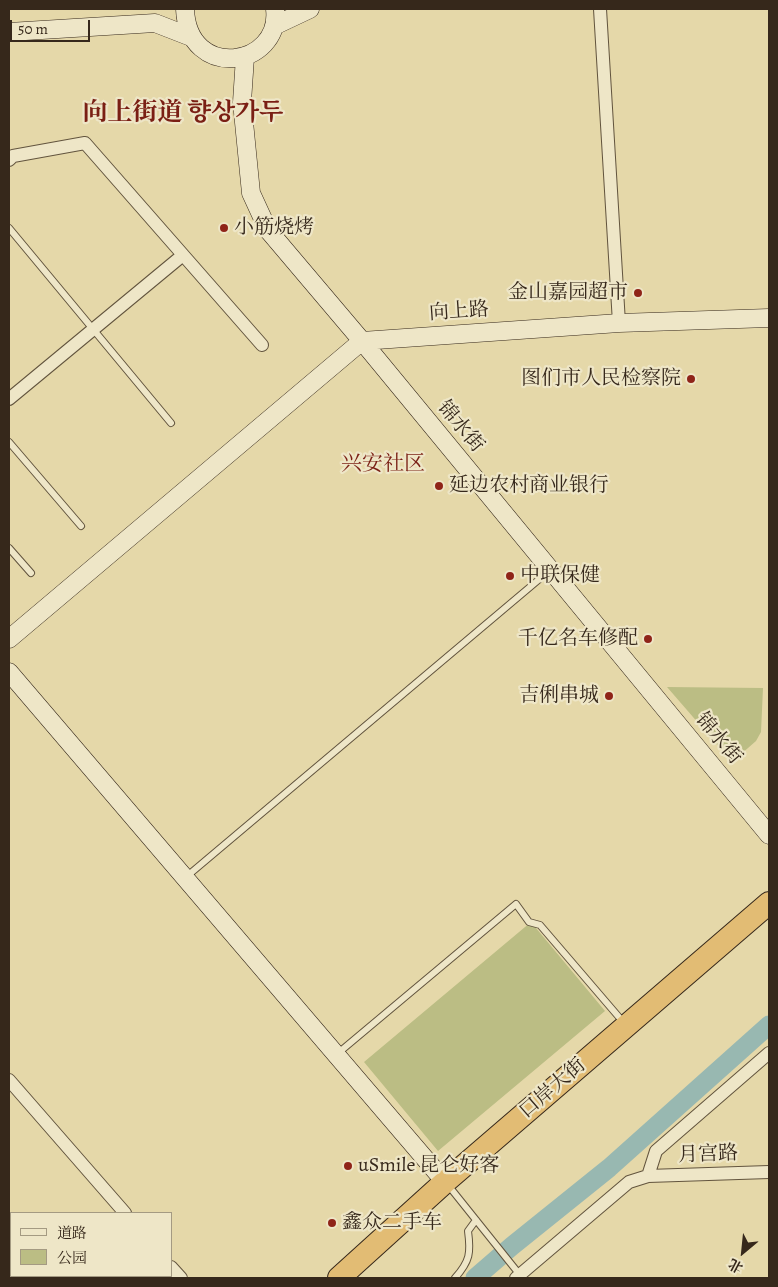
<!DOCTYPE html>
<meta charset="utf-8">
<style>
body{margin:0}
#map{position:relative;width:778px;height:1287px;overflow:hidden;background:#e5d8a9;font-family:Alegreya,"Noto Serif SC",serif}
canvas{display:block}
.frame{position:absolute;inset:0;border:10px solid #36281b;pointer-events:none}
.legend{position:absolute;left:10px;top:1212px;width:162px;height:65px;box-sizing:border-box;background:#eee6c7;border:1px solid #a49a82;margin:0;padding:6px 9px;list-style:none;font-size:15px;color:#36281b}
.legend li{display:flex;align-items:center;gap:10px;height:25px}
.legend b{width:25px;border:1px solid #a49a82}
.north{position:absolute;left:718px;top:1227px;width:50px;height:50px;-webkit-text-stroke:4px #eee6c7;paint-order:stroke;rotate:208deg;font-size:14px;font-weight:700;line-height:20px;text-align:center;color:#36281b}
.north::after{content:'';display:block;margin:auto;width:18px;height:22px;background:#36281b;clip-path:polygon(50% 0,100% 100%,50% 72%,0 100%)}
.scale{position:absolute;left:10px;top:20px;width:80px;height:22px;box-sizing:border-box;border:2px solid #36281b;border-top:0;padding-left:6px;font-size:15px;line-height:18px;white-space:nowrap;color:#36281b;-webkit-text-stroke:4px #eee6c7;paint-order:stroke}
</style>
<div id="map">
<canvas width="778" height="1287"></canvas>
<div class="frame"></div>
<ul class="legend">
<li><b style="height:6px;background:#eee6c7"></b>道路</li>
<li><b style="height:14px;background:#bbbd84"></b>公园</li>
</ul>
<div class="north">北</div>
<div class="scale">50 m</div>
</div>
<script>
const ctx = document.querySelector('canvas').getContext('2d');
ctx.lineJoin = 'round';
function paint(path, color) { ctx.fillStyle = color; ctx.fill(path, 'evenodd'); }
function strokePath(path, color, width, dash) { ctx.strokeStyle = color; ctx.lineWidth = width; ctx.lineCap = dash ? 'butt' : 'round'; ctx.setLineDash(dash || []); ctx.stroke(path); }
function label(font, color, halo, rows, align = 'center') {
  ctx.font = font + ' Alegreya,"Noto Serif SC","Noto Serif KR",serif'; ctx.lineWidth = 4.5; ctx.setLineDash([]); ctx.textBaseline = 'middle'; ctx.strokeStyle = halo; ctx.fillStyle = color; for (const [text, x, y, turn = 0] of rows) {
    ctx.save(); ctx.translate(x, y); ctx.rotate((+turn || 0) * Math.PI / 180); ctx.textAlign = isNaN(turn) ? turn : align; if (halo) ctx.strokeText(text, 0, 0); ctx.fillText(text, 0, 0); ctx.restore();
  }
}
const green = new Path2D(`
 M667,687L763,688L761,732L756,741L732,762Z
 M531,922L605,1011L438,1151L364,1062Z`);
const river = new Path2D(`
 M475,1278L512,1246L609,1168L769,1025`);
const lane = new Path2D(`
 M9,228L171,423
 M9,442L81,526
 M9,548L31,573
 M186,877L549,571
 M337,1054L516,904L529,922L540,925L624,1023
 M448,1185L520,1275
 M455,1278C470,1261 471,1253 468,1231L476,1220`);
const street = new Path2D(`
 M600,9L619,323
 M9,160L13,156L85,143L262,345
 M9,399L183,255
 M9,1080L125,1213
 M648,1176L769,1172
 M9,1221L11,1224
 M171,1267L181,1278
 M60,1276L63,1278
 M516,1278L629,1182L648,1176L656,1151L769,1053`);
const secondary = new Path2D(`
 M185,9C188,82 282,67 275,9
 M274,26L310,9
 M9,32L155,23L191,37
 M245,57L242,102L251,193L268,230L362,341L769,835
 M9,639L362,341L619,323L769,318
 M9,672L445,1182`);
const highway = new Path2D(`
 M339,1278L445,1182L769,903`);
const markers = [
 [224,228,5,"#8f2418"],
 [638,293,5,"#8f2418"],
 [691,379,5,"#8f2418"],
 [439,486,5,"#8f2418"],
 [510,576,5,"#8f2418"],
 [648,639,5,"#8f2418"],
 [609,696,5,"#8f2418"],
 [348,1166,5,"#8f2418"],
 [332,1223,5,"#8f2418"]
];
const poiNames = [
 ["小筋烧烤",234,228],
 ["金山嘉园超市",628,293,"right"],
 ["图们市人民检察院",681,379,"right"],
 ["延边农村商业银行",449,486],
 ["中联保健",520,576],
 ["千亿名车修配",638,639,"right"],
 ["吉俐串城",599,696,"right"],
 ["uSmile 昆仑好客",358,1166],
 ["鑫众二手车",342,1223]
];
const streetNames = [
 ["向上路",459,312,-4],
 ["锦水街",460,427,50],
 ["锦水街",718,739,50],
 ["口岸大街",553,1089,-41],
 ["月宫路",708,1155,-2]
];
const neighbourhoodNames = [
 ["兴安社区",383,465]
];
const districtNames = [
 ["向上街道 향상가두",183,114]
];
paint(green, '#bbbd84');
strokePath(river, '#98b8b1', 19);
strokePath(lane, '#62543e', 8);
strokePath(street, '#62543e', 14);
strokePath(secondary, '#36281b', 19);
strokePath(highway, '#36281b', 24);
strokePath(lane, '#eee6c7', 6);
strokePath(street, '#eee6c7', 12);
strokePath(secondary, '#eee6c7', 18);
strokePath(highway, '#e2bc74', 22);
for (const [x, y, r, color] of markers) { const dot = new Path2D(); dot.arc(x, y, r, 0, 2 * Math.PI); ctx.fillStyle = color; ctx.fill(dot); strokePath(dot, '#eee6c7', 2); }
label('20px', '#36281b', '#eee6c7', poiNames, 'left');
label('20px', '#36281b', '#eee6c7', streetNames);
label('21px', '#7a1f14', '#eee6c7', neighbourhoodNames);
label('bold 25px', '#7a1f14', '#eee6c7', districtNames);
</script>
